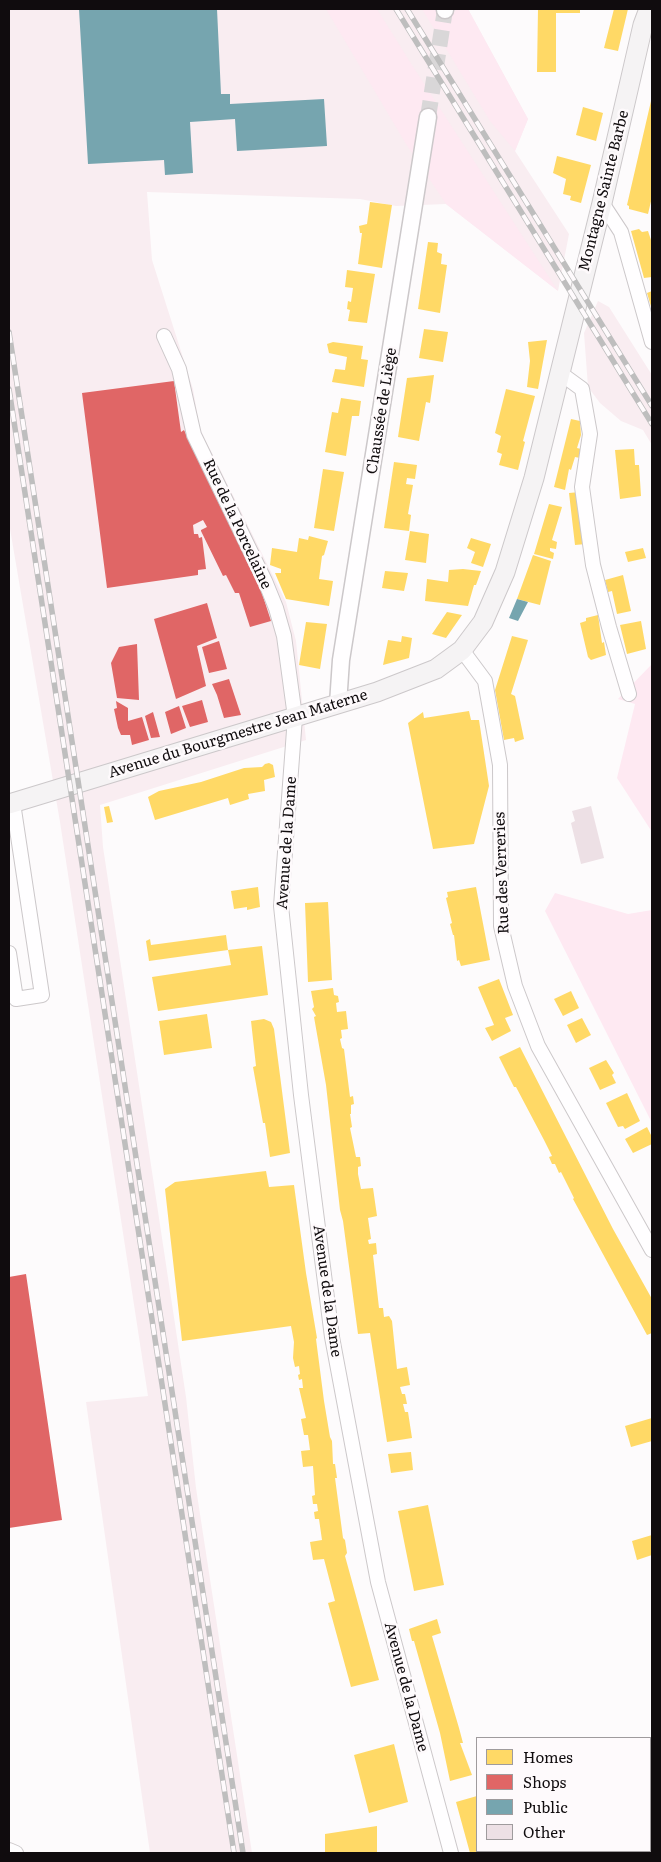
<!DOCTYPE html>
<meta charset="utf-8">
<style>
body{margin:0}
#map{position:relative;width:661px;height:1862px;overflow:hidden;background:#fdfbfc;font-family:Literata,serif}
canvas{display:block}
.frame{position:absolute;inset:0;border:10px solid #100c0e;pointer-events:none}
.legend{position:absolute;left:476px;top:1737px;width:175px;height:115px;box-sizing:border-box;background:#fefafc;border:1px solid #9f9b9d;margin:0;padding:6px 9px;list-style:none;font-size:15px;color:#100c0e}
.legend li{display:flex;align-items:center;gap:10px;height:25px}
.legend b{width:25px;border:1px solid #9f9b9d}
</style>
<div id="map">
<canvas width="661" height="1862"></canvas>
<div class="frame"></div>
<ul class="legend">
<li><b style="height:14px;background:#ffd966"></b>Homes</li>
<li><b style="height:14px;background:#e06666"></b>Shops</li>
<li><b style="height:14px;background:#76a5af"></b>Public</li>
<li><b style="height:14px;background:#ede0e5"></b>Other</li>
</ul>
</div>
<script>
const ctx = document.querySelector('canvas').getContext('2d');
ctx.lineJoin = 'round';
function paint(path, color) { ctx.fillStyle = color; ctx.fill(path, 'evenodd'); }
function strokePath(path, color, width, dash) { ctx.strokeStyle = color; ctx.lineWidth = width; ctx.lineCap = dash ? 'butt' : 'round'; ctx.setLineDash(dash || []); ctx.stroke(path); }
function label(font, color, halo, rows, align = 'center') {
  ctx.font = font + ' Literata,serif'; ctx.lineWidth = 5; ctx.setLineDash([]); ctx.textBaseline = 'middle'; ctx.strokeStyle = halo; ctx.fillStyle = color; for (const [text, x, y, turn = 0] of rows) {
    ctx.save(); ctx.translate(x, y); ctx.rotate((+turn || 0) * Math.PI / 180); ctx.textAlign = isNaN(turn) ? turn : align; if (halo) ctx.strokeText(text, 0, 0); ctx.fillText(text, 0, 0); ctx.restore();
  }
}
const built = new Path2D(`
 M9,9H468L528,119L515,151L569,234L558,291L446,204L396,206L360,199L147,192L152,260L193,389L200,429L286,602L296,641L306,740L100,805L103,847L186,1397L196,1488L252,1853H150L86,1402L148,1396L60,822L9,523Z
 M598,301L609,307L652,375V445L643,430L621,421L600,403L588,387L584,333Z`);
const green = new Path2D(`
 M326,9H377L412,65L558,291L446,204L406,144Z
 M422,9H443L449,18L457,9H468L528,119L515,151L490,121Z
 M652,664V832L617,778L635,704L618,699Z
 M555,893L628,914L652,910V1123L545,911Z`);
const homes = new Path2D(`
 M538,9H580V13H556V72H537Z
 M614,9H628L618,51L604,48Z
 M651,101L652,197L648,214L629,209V206L627,205Z
 M583,107L603,113L596,141L576,135Z
 M557,156L591,165L581,203L570,200L571,196L563,194L566,179L553,173Z
 M370,202L392,205L382,268L358,264L362,233H360L359,226L367,224Z
 M639,229L642,232L648,231L652,243V277L644,278L631,231Z
 M428,242L438,243L437,252L442,254L441,264L447,265L440,313L418,309Z
 M347,270L375,274L367,323L348,321L350,310L347,309L348,301L351,302L353,288L345,287Z
 M652,291V310L647,293Z
 M424,329L448,332L443,362L419,358Z
 M547,340L538,389L527,387L530,361L528,342Z
 M333,342L363,346L361,359L368,360L364,387L332,382L335,369L345,370L347,357L329,353L327,344Z
 M434,375L430,403L426,402L419,441L398,437L407,378Z
 M506,389L535,396L523,441L525,442L518,470L499,465L502,454L497,452L501,436L495,433Z
 M341,398L361,401L359,416H352L346,456L325,452L332,412L338,413Z
 M571,419L580,421L581,435L577,448L581,449L580,458L575,457L571,470L569,469L565,490L554,487Z
 M634,449L635,465H639L641,496L620,499L615,450Z
 M394,462L417,465L415,479L407,478L406,484L413,485L408,514L411,515L409,531L384,528Z
 M323,469L344,472L334,531L314,528Z
 M580,492L586,544L575,545L569,493Z
 M549,504L562,507L552,540L557,542L556,549L550,548V551L554,553L553,559L534,554Z
 M410,531L429,534L426,563L405,560Z
 M309,536L328,541L324,555L322,556L319,579L333,581L329,606L286,599L275,573H281V569L270,565L272,548L297,552L299,538L308,540Z
 M471,538L491,544L483,567L471,563L475,552L467,548Z
 M643,548L646,558L628,562L625,552Z
 M533,555L551,561L540,605L517,599Z
 M463,569L481,571L476,585H474L468,606L425,601L427,579L448,582L449,570Z
 M385,571L408,573L404,591L382,588Z
 M623,575L631,611L617,614L612,591L608,592L605,580Z
 M447,612L462,615L446,638L432,634Z
 M598,615L602,643L604,642L606,655L591,660L588,657L580,623L586,621V618Z
 M641,621L646,649L627,654L620,625Z
 M306,622L327,624L320,669L299,665Z
 M402,636L412,638L409,658L383,665L388,640L401,642Z
 M512,636L528,640L511,694L515,696L524,739L515,742L514,738L504,740L495,690Z
 M469,711L471,720H479L489,786L474,844L433,849L408,723L423,712L424,718Z
 M269,763L273,765L275,777L264,780L265,791L248,794L249,799L230,805L228,798L155,820L148,797L159,791L201,782L244,768L262,767L265,764Z
 M109,806L113,822L107,823L104,807Z
 M258,887L260,907L247,910V907L234,909L231,891Z
 M476,887L490,960L461,966L459,960L457,961L454,935H453L450,924L452,923L446,898L448,897L447,892Z
 M328,902L332,980L308,982L305,903Z
 M226,935L228,950L149,961L146,941L150,939L151,945Z
 M262,946L268,995L158,1011L152,977L231,965L228,950Z
 M499,979L513,1015L505,1018L511,1031L492,1041L485,1028L494,1025L478,987Z
 M333,988L334,995L338,996L339,1002L336,1003L337,1012L346,1011L348,1029L341,1030L342,1038L340,1039L342,1048L344,1049L350,1097L353,1096L354,1104L351,1105V1114H350L352,1127L350,1128L356,1157H360L361,1166L358,1167V1174L361,1189L373,1188L377,1216L368,1218L371,1239L368,1240L369,1244L376,1243L377,1254L373,1255L378,1299L379,1308H383L384,1317L389,1316L392,1321L397,1369L407,1367L410,1385L400,1387L402,1394H405L407,1404H403L405,1412H408L412,1438L387,1442L370,1333L358,1334L343,1221L340,1210L326,1085L314,1017L316,1016L312,1009L314,1007L311,991Z
 M571,991L579,1008L563,1016L554,999Z
 M207,1014L212,1048L164,1055L159,1021Z
 M582,1018L591,1035L576,1043L567,1025Z
 M264,1019L271,1022L274,1029L290,1153L270,1157L265,1123H263L253,1067L256,1066L251,1021Z
 M520,1047L613,1229L652,1299V1333L647,1335L573,1199L574,1198L561,1172L559,1173L555,1164H552L549,1157L552,1156L544,1140L516,1087H514L499,1057Z
 M606,1060L614,1073L612,1075L616,1083L600,1090L589,1068Z
 M627,1093L640,1121L625,1129L623,1126L618,1127L606,1103Z
 M647,1127L652,1137V1144L633,1153L625,1139Z
 M266,1171L269,1187L294,1185L306,1273L317,1338L316,1339L324,1401L330,1437L332,1441L333,1464H335L337,1478H335L343,1538L345,1540L347,1553L345,1556L379,1680L351,1687L328,1603L335,1601L324,1559L313,1560L310,1542L322,1540L319,1519H315L314,1512L318,1511L317,1504H313L312,1496L315,1495L313,1466L303,1467L301,1451L310,1450L308,1435H304L301,1419L306,1418L299,1388H303L302,1379L299,1380L298,1375L300,1374L299,1366L295,1367L293,1358L294,1342L291,1326L182,1341L165,1189L175,1182Z
 M652,1418V1441L631,1447L625,1426Z
 M411,1452L413,1470L391,1473L388,1454Z
 M428,1505L444,1585L414,1591L398,1511Z
 M652,1535V1555L637,1560L632,1541Z
 M437,1619L441,1633L432,1636L459,1728L463,1743H460L472,1775L450,1781L440,1733L414,1641H412L409,1629Z
 M394,1744L408,1802L369,1813L354,1755Z
 M477,1796V1851H493V1853H470L456,1802Z
 M377,1826V1853H325V1834Z`);
const shops = new Path2D(`
 M174,381L181,432L184,430L258,581L271,621L250,627L239,593H235L226,575L223,576L201,531V530L207,527L203,520L193,525L194,534H198L199,538L202,537L206,569L198,570V575L107,588L82,393Z
 M207,603L217,638L197,646L206,686L176,699L154,619Z
 M219,641L227,669L209,673L202,647Z
 M137,644L139,700L117,698L111,663L119,647Z
 M229,679L241,715L224,718L217,695L212,684Z
 M202,700L208,722L190,727L182,706Z
 M116,701L128,708V721L142,717L149,740L132,745L130,735H121L118,728L114,709L117,708Z
 M179,706L186,728L171,734L165,712Z
 M153,712L160,737L151,738L145,716Z
 M26,1274L62,1520L9,1528V1277Z`);
const public = new Path2D(`
 M79,9H217L221,94H230V104L324,99L327,146L237,151L235,119L190,122L193,173L165,175L164,160L88,164Z
 M517,599L528,602L518,621L509,618Z`);
const building = new Path2D(`
 M591,806L604,858L581,864L571,823L575,821L572,811Z`);
const tertiaryTunnel = new Path2D(`
 M428,117L445,10`);
const minor = new Path2D(`
 M602,203L621,232L652,342
 M164,336L179,369L194,435L265,581L276,608L284,636L295,717L281,906L301,1095L332,1337L378,1582L451,1853
 M560,373L582,389L590,434L582,487L593,565L609,627L629,694
 M462,650L485,681L500,765L501,926L515,986L538,1046L652,1250
 M9,953L16,999L42,995L13,803
 M9,1850L16,1853`);
const tertiary = new Path2D(`
 M445,10V9
 M338,704L341,660L428,117`);
const secondary = new Path2D(`
 M9,804L377,692L436,669L462,650L483,622L505,572L534,478L602,203L643,25L649,9`);
const rail = new Path2D(`
 M396,9L652,424
 M407,9L652,406
 M9,332L243,1853
 M9,389L234,1853`);
const streetNames = [
 ["Montagne Sainte Barbe",604,191,-76],
 ["Chaussée de Liège",382,411,-81],
 ["Rue de la Porcelaine",237,524,65],
 ["Avenue du Bourgmestre Jean Materne",238,734,-17],
 ["Avenue de la Dame",287,843,-86],
 ["Rue des Verreries",502,873,-92],
 ["Avenue de la Dame",327,1291,82],
 ["Avenue de la Dame",406,1687,75]
];
paint(built, '#f9edf1');
paint(green, '#fee9f2');
paint(homes, '#ffd966');
paint(shops, '#e06666');
paint(public, '#76a5af');
paint(building, '#ede0e5');
strokePath(tertiaryTunnel, '#d9d7d8', 16, [16, 8]);
strokePath(minor, '#ccc8ca', 16);
strokePath(tertiary, '#ccc8ca', 19);
strokePath(secondary, '#ccc8ca', 21);
strokePath(minor, '#fffeff', 14);
strokePath(tertiary, '#fffeff', 16);
strokePath(secondary, '#f5f3f4', 19);
strokePath(rail, '#bebebe', 5.5);
strokePath(rail, '#fefafc', 4, [11]);
label('15px', '#100c0e', '#fefafc', streetNames);
</script>
